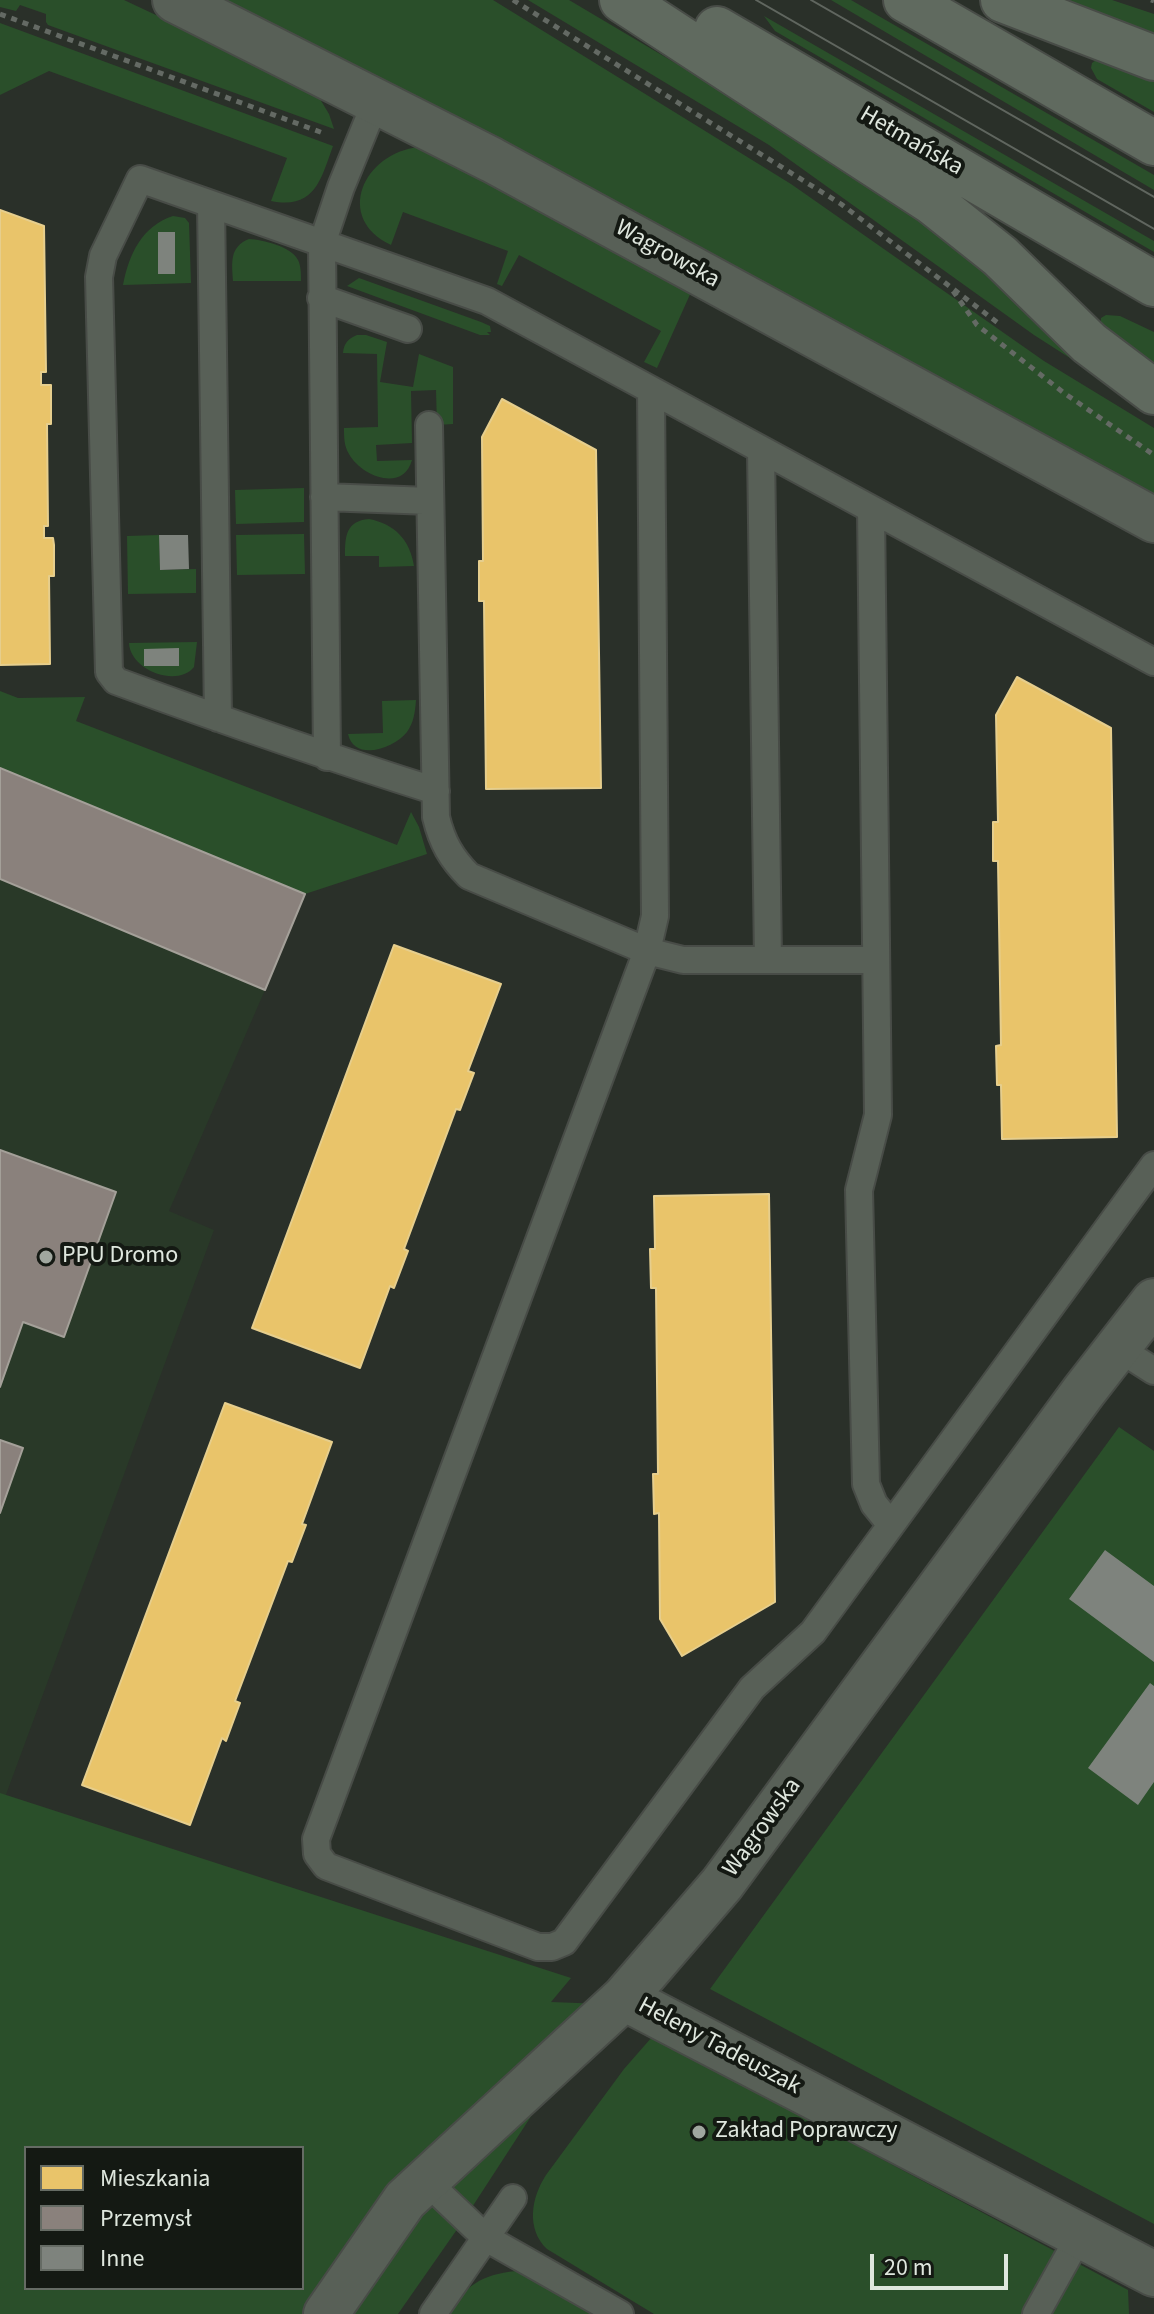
<!DOCTYPE html>
<meta charset="utf-8">
<style>
body{margin:0}
#map{position:relative;width:1154px;height:2314px;overflow:hidden;background:#2a3029;font-family:"Source Sans 3",sans-serif}
canvas{display:block}
.legend{position:absolute;left:24px;top:2146px;width:280px;height:144px;box-sizing:border-box;background:#141913;border:2px solid #656b64;margin:0;padding:10px 14px;list-style:none;font-size:24px;color:#dfe7de}
.legend li{display:flex;align-items:center;gap:16px;height:40px}
.legend b{width:40px;border:2px solid #656b64}
.scale{position:absolute;left:870px;top:2254px;width:138px;height:36px;box-sizing:border-box;border:4px solid #dfe7de;border-top:0;padding-left:10px;font-size:24px;line-height:28px;white-space:nowrap;color:#dfe7de;-webkit-text-stroke:6px #141913;paint-order:stroke}
</style>
<div id="map">
<canvas width="1154" height="2314"></canvas>
<ul class="legend">
<li><b style="height:22px;background:#e9c46a"></b>Mieszkania</li>
<li><b style="height:22px;background:#8a817c"></b>Przemysł</li>
<li><b style="height:22px;background:#7e837d"></b>Inne</li>
</ul>
<div class="scale">20 m</div>
</div>
<script>
const ctx = document.querySelector('canvas').getContext('2d');
ctx.lineJoin = 'round';
function paint(path, color) { ctx.fillStyle = color; ctx.fill(path, 'evenodd'); }
function strokePath(path, color, width, dash) { ctx.strokeStyle = color; ctx.lineWidth = width; ctx.lineCap = dash ? 'butt' : 'round'; ctx.setLineDash(dash || []); ctx.stroke(path); }
function label(font, color, halo, rows, align = 'center') {
  ctx.font = font + ' "Source Sans 3",sans-serif'; ctx.lineWidth = 8; ctx.setLineDash([]); ctx.textBaseline = 'middle'; ctx.strokeStyle = halo; ctx.fillStyle = color; for (const [text, x, y, turn = 0] of rows) {
    ctx.save(); ctx.translate(x, y); ctx.rotate((+turn || 0) * Math.PI / 180); ctx.textAlign = isNaN(turn) ? turn : align; if (halo) ctx.strokeText(text, 0, 0); ctx.fillText(text, 0, 0); ctx.restore();
  }
}
const built = new Path2D(`
 M0,768L265,990L169,1211L214,1230L0,1811Z`);
const green = new Path2D(`
 M0,0H124L292,79L320,99L329,114L334,129L48,25L46,22V14L20,5L16,11L0,7Z
 M216,0H493L791,184L1044,361L1154,428V501Z
 M528,0H569L768,118L900,207L974,262L1049,325L1073,354V360L1034,335L769,145Z
 M831,0H851L1154,175V190Z
 M1056,0H1112L1154,14V36Z
 M764,16L1154,241V252L775,31Z
 M0,23L333,146C321,179 315,210 271,201L287,158L49,71L0,95Z
 M1100,57L1154,74V112L1097,79L1091,68L1092,63Z
 M419,147L435,149L692,290L657,368L644,362L661,331L519,255L502,286L497,284L508,251L403,212L391,245C334,218 363,153 419,147Z
 M173,216L185,218L189,223L191,283L123,285C129,254 142,226 173,216Z
 M249,239C263,240 291,246 298,260C301,266 301,274 301,281H233C232,263 229,247 249,239Z
 M359,278L481,322L490,326L491,332H487L490,335H480L347,286Z
 M1106,315L1120,316L1154,332V367L1110,336L1101,324V318Z
 M357,335H366L387,342L380,382L413,387L419,354L453,367V424L437,425L436,390L411,391L412,443L376,445L377,461L412,460C403,493 361,476 349,454C344,446 344,437 344,428L378,427L377,354L343,353C344,343 348,339 357,335Z
 M304,488V522L236,524L235,490Z
 M369,519C395,524 410,540 414,566L379,567V556H345C345,536 346,521 369,519Z
 M304,534L305,574L237,575L236,535Z
 M159,535L160,570L196,569V593L128,594L127,536Z
 M197,642L194,667C177,688 130,670 129,643Z
 M0,691L18,698L85,697L76,721L397,845L411,812L419,827L427,854L305,894L0,768Z
 M416,700C415,712 414,722 407,732C394,749 354,762 348,734L383,733L382,701Z
 M1119,1427L1154,1451V2224L710,1989Z
 M0,1793L571,1978L551,2002L604,2004L465,2218L398,2314H0ZM26,2148H302V2288H26Z
 M652,2037L1128,2290L1129,2314H654L547,2249C526,2229 531,2198 546,2175L624,2069Z
 M516,2271L530,2272L605,2314H447C467,2285 480,2275 516,2271Z`);
const homes = new Path2D(`
 M0,210L44,226L46,372H41V385H51V424H47L48,526H44V538H53L54,545V576H49L50,664L0,665Z
 M502,399L596,450L601,788L486,789L484,601H479V561H483L482,437Z
 M1017,677L1111,728L1117,1137L1002,1139L1001,1085H997L996,1046L1001,1045L998,861H993V822H998L996,715Z
 M394,945L501,984L468,1071L474,1073L460,1110L456,1109L404,1249L408,1251L394,1288L390,1286L360,1368L252,1328Z
 M769,1194L775,1602L682,1656L660,1619L659,1513L654,1514L653,1474H658L656,1288H651L650,1249H655L654,1196Z
 M225,1403L332,1442L302,1524L306,1525L292,1562L288,1561L235,1701L240,1703L226,1741L222,1738L190,1825L82,1785Z`);
const industry = new Path2D(`
 M0,768L305,894L265,990L0,879Z
 M0,1150L116,1192L64,1337L23,1322L0,1387Z
 M0,1440L23,1448L0,1513Z`);
const building = new Path2D(`
 M158,232H175V274H158Z
 M159,535H188L189,569L160,570Z
 M179,648V666H144V649Z
 M1105,1550L1154,1586V1662L1069,1599Z
 M1150,1683L1154,1686V1782L1138,1805L1088,1768Z`);
const path = new Path2D(`
 M513,0L841,204L998,323
 M1151,0L1154,1
 M0,14L323,133
 M953,291L977,325L1064,393L1154,455`);
const lane = new Path2D(`
 M211,204L218,718
 M321,298L408,329
 M651,390L655,916L647,951L316,1839L317,1854L326,1866L538,1947H552L564,1942L752,1688L813,1632L1154,1165
 M429,425L436,817C442,842 451,858 469,876L647,951L683,960H876
 M761,450L768,960
 M324,497L430,501
 M871,509L878,1115L859,1190L866,1484L874,1504L891,1525
 M327,757L322,244L341,187L376,101
 M436,791C328,757 222,720 116,681L109,672L99,277L103,256L140,179L487,301L1154,662
 M1118,1348L1154,1371
 M426,2181L486,2238L620,2314
 M433,2314L513,2198
 M1036,2314L1080,2235`);
const street = new Path2D(`
 M175,0L492,160L1154,520
 M624,1998L1154,2274
 M326,2314L405,2200L624,1998L722,1884L1084,1391L1154,1301`);
const secondary = new Path2D(`
 M622,0L932,202L1000,256L1089,343L1154,392
 M906,0L1154,143
 M1003,0L1154,58
 M717,29L1154,284`);
const tram = new Path2D(`
 M756,0L1154,229
 M811,0L1154,197`);
const markers = [
 [46,1257,8,"#a0a79f"],
 [699,2132,8,"#a0a79f"]
];
const streetNames = [
 ["Hetmańska",911,142,30],
 ["Wagrowska",667,255,29],
 ["Wagrowska",763,1828,-54],
 ["Heleny Tadeuszak",719,2047,28]
];
const poiNames = [
 ["PPU Dromo",62,1257],
 ["Zakład Poprawczy",715,2132]
];
paint(built, '#293928');
paint(green, '#2a4f2a');
paint(homes, '#e9c46a');
strokePath(homes, '#e6ce8d', 2);
paint(industry, '#8a817c');
strokePath(industry, '#a4a099', 2);
paint(building, '#7e837d');
strokePath(lane, '#484c47', 30);
strokePath(street, '#484c47', 48);
strokePath(secondary, '#484c47', 48);
strokePath(path, '#646a64', 5, [6, 6]);
strokePath(lane, '#586057', 26);
strokePath(street, '#586057', 44);
strokePath(secondary, '#606a5f', 44);
strokePath(tram, '#60665f', 2);
for (const [x, y, r, color] of markers) { const dot = new Path2D(); dot.arc(x, y, r, 0, 2 * Math.PI); ctx.fillStyle = color; ctx.fill(dot); strokePath(dot, '#141913', 3); }
label('24px', '#dfe7de', '#141913', streetNames);
label('24px', '#dfe7de', '#141913', poiNames, 'left');
</script>
